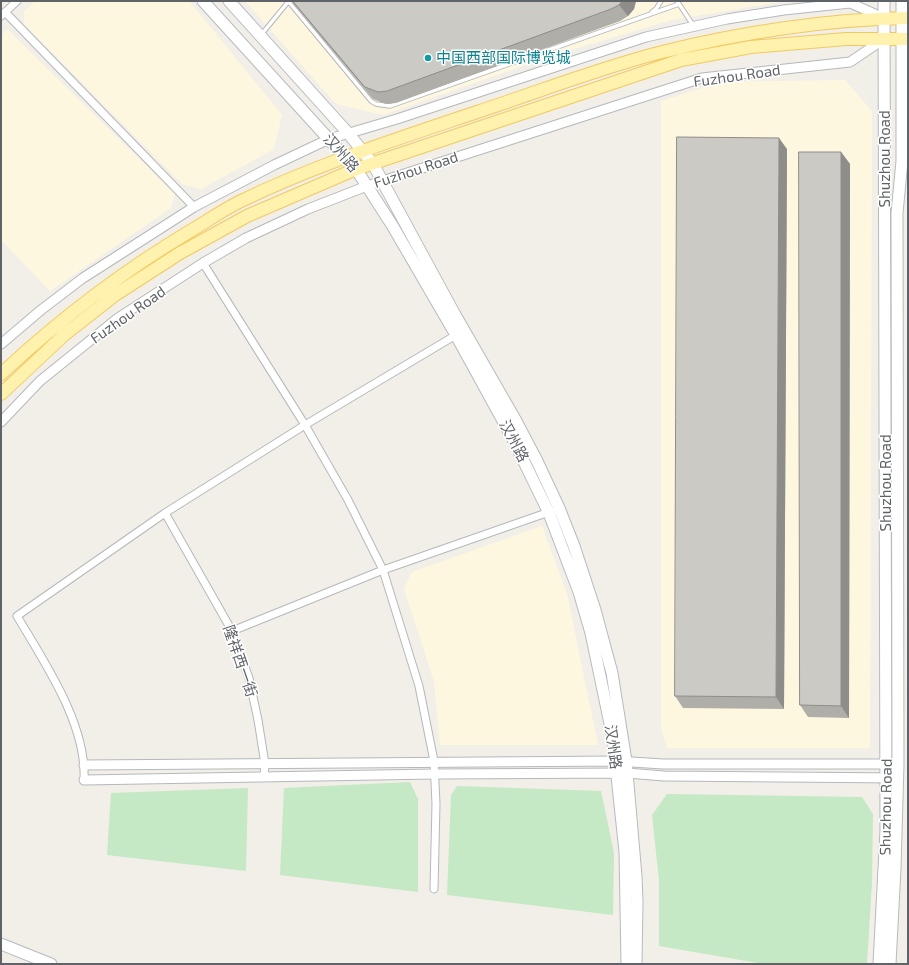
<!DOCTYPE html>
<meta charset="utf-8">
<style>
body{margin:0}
#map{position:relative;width:909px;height:965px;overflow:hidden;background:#f1efe8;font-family:"Exo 2",sans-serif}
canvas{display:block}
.frame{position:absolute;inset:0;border:2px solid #5f6368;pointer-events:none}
</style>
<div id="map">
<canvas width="909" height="965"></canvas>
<div class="frame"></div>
</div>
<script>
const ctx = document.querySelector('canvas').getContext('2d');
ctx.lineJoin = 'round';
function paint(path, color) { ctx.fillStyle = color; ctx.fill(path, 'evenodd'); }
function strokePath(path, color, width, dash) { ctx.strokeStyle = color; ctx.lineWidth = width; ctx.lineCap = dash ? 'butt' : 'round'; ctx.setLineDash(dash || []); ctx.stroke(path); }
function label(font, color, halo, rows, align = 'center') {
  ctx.font = font + ' "Exo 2","Noto Sans SC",sans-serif'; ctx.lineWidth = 3; ctx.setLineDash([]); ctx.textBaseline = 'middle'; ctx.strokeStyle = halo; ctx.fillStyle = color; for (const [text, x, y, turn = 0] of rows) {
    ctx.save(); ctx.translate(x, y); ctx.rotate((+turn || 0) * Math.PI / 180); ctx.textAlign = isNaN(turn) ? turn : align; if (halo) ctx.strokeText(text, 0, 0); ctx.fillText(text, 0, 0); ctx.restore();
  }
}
const commercial = new Path2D(`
 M35,1H189L282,115L274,149L201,189L182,184L24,24V12Z
 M245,1H786L672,20L554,55L383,115L336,104Z
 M7,29L175,194L171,208L50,291L1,240V35Z
 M845,80L872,111L870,748H667L661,728V101L721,82Z
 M542,526L567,594L598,745H440L434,682L404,589L412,572Z`);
const green = new Path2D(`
 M410,782L418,799V892L280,875L284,788Z
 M457,786L601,791L614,853L613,915L447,895L451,795Z
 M248,788L246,871L107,855L111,793Z
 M667,794L862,797L873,814L872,882L867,964H764L659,946V880L652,815Z`);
const service = new Path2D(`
 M288,1L371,101L376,104L390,106L679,4
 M677,1L693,25
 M652,12L656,9L661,1
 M261,35L288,2`);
const minor = new Path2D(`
 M5,12L194,207
 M1,16L17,1
 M203,263L305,425L348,500L383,570L419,686L434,761L436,804L434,889
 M165,513L232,631L249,678L258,720L265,764L264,777
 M232,631L383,570L552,511
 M84,780C87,724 44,662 17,616L165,513L305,425L456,335`);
const tertiary = new Path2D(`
 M1,344L41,310L83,278L194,207L274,165L329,139L397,119L646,37L727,19L784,10L850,3L884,18
 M1,422L40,381L118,318L203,263L246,238L308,209L367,186L702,78L850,62L884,39
 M84,765L616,761L663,764H898
 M84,780L435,774L627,773L664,776L898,778`);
const secondary = new Path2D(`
 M203,1L356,169L392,225L456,335L512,437L549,513L579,592L591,633L613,738L625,852L627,964
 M229,1L348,133L373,164L454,313L516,421L537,461L559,508L574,546L595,610L612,673L626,761L636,876L637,902L636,964
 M1,944L51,964
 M879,964L886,830L884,1
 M890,964L895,868L898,764L897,213L902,161V1`);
const primary = new Path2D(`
 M1,374C60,319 123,271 192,230C207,221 223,210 239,202C315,165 397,139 477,112C538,92 599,68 662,52C739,33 828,19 908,18
 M1,394L64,335L115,295L180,253L247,216L356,169L681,60L751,47L846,39H908`);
const wall = new Path2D(`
 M291,1H636L634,9L628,16L620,21L396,103L386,104L373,99Z
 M787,149L784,709L683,708L675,696Z
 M841,152L850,164L849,718L808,717L800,705Z`);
const shadedWall = new Path2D(`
 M622,1H636L634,9L628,16L619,5Z
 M779,138L787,149L784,709L776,697Z
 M841,152L850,164L849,718L841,706Z`);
const building = new Path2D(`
 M293,1H622L619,5L611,9L387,91L378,92L365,87Z
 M677,137L779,138L776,697L675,696Z
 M799,152H841V706L800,705Z`);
const markers = [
 [428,58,4,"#0f9aa8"]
];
const cultureNames = [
 ["中国西部国际博览城",436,58]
];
const streetNames = [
 ["Fuzhou Road",737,76,-8],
 ["汉州路",341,153,49],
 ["Shuzhou Road",885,159,-90],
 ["Fuzhou Road",416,170,-18],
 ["Fuzhou Road",128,315,-35],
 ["汉州路",514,441,62],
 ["Shuzhou Road",886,483,-90],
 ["隆祥西一街",240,661,71],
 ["汉州路",613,747,82],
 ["Shuzhou Road",886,807,-89]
];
paint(commercial, '#fef7e0');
paint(green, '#c5e8c5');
strokePath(service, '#b5b8bc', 5.5);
strokePath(minor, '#b5b8bc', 9);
strokePath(tertiary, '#b5b8bc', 11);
strokePath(secondary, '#b6babf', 13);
strokePath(primary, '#f2c960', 14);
strokePath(service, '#fff', 3.5);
strokePath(minor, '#fff', 7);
strokePath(tertiary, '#fff', 9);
strokePath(secondary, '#fff', 11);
strokePath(primary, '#fff2af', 12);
paint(wall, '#afaea9');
paint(shadedWall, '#8f8d8a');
paint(building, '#cccac5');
strokePath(building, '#8f8d8a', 1);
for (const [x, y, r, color] of markers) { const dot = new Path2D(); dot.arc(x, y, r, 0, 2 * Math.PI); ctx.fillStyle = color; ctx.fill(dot); strokePath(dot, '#fff', 1.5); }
label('15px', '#0d838f', '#fff', cultureNames, 'left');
label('15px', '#5f6368', '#fff', streetNames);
</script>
